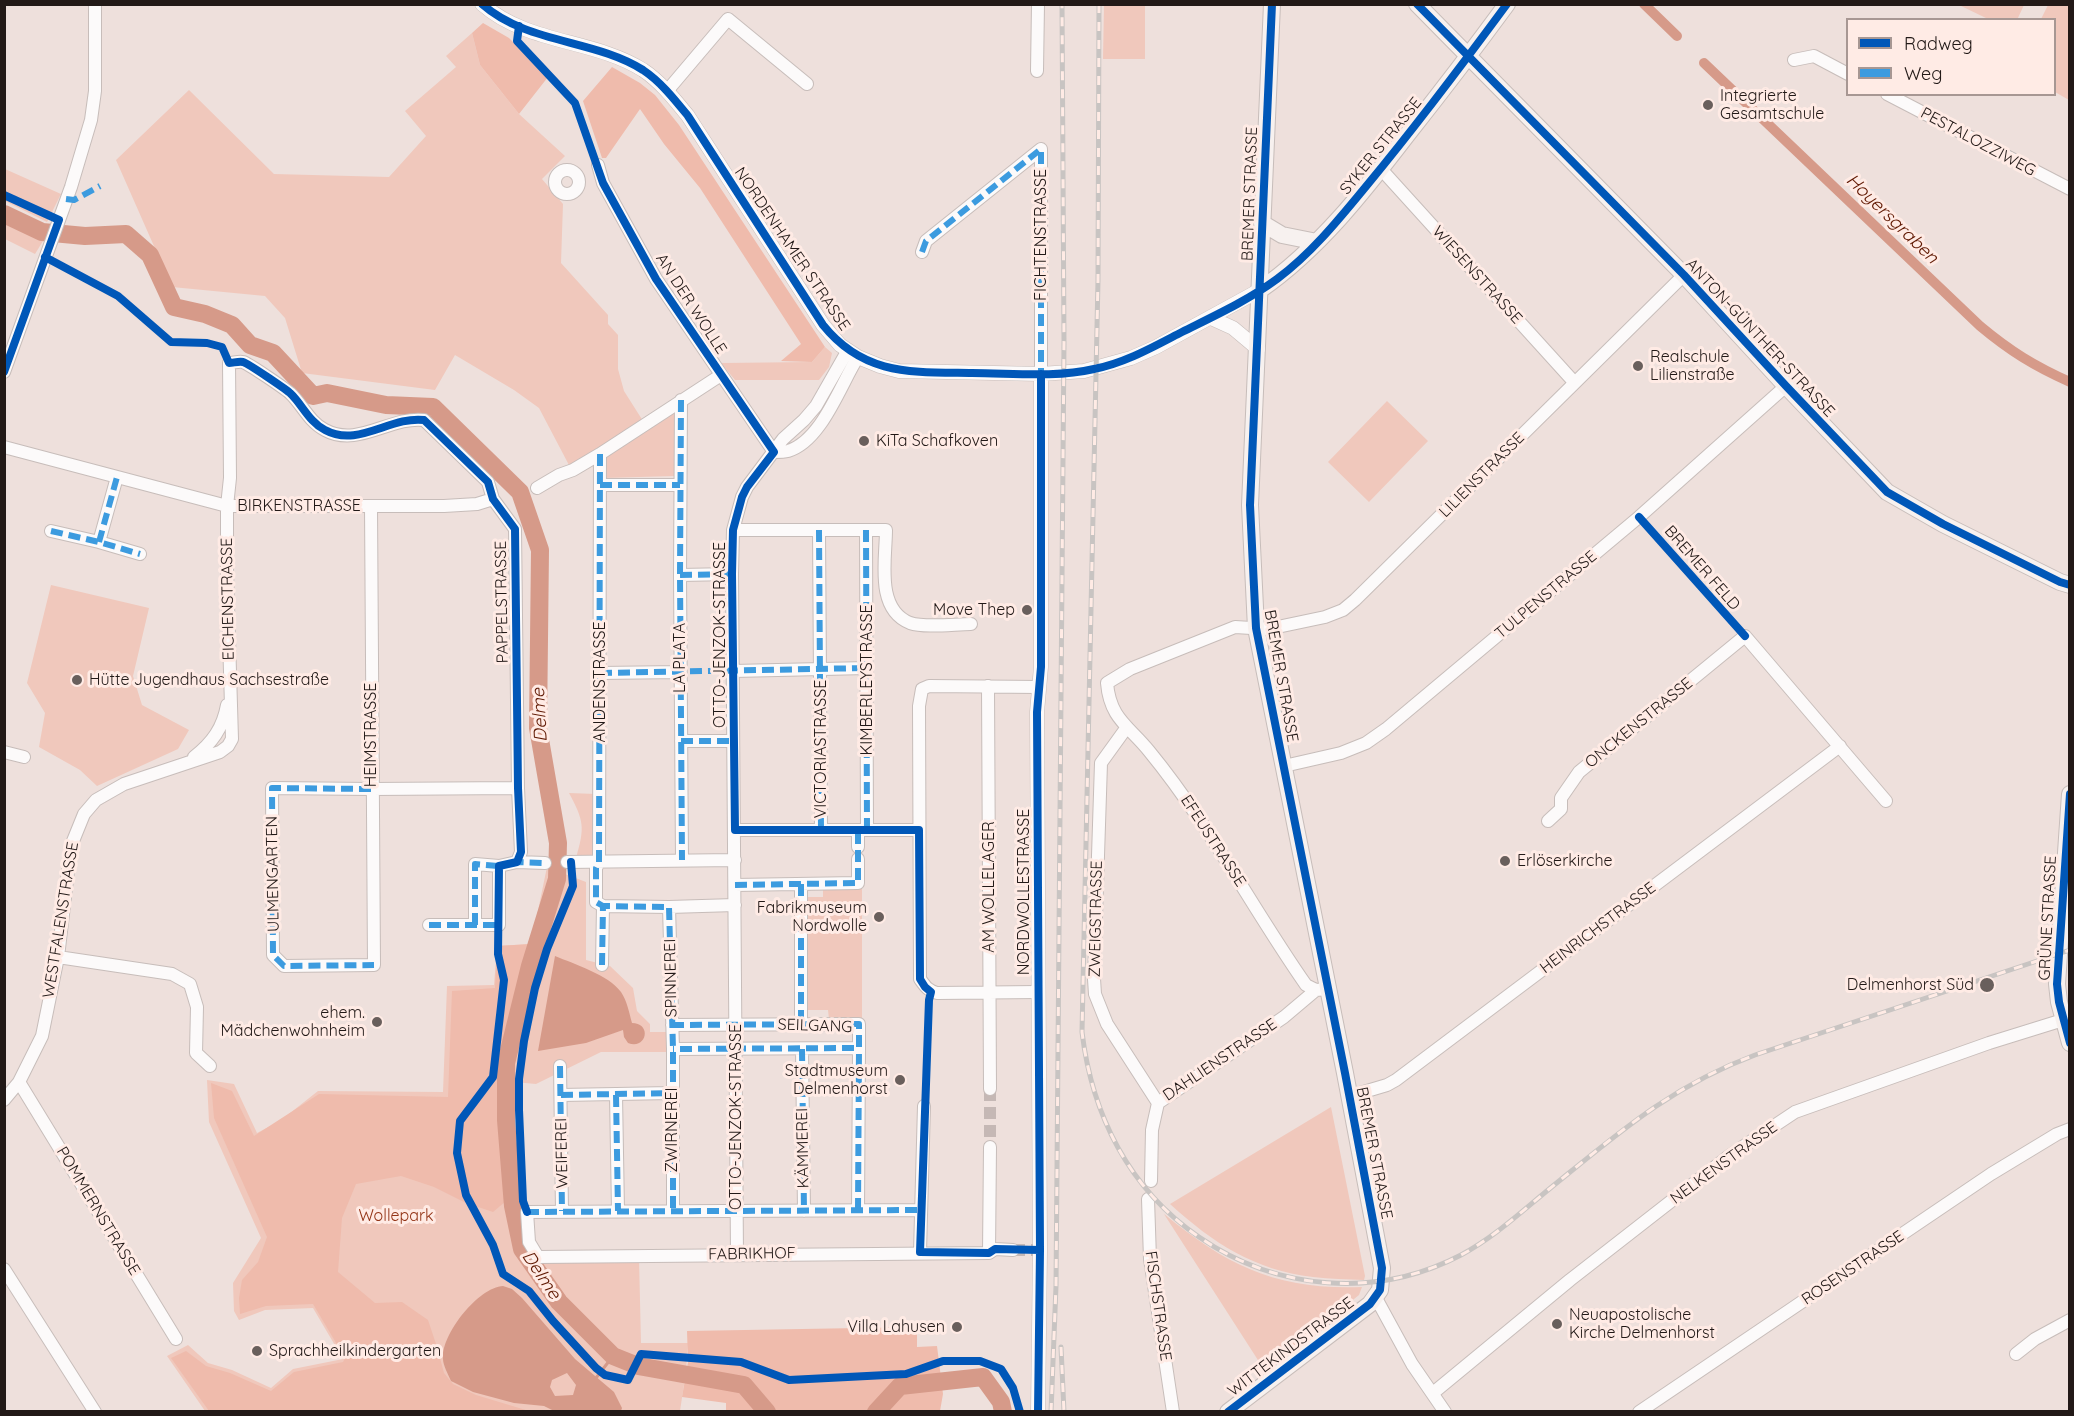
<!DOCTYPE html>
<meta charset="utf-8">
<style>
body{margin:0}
#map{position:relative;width:2074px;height:1416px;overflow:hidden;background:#eee0dc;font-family:Quicksand,sans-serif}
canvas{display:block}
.frame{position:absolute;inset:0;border:6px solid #221917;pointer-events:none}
.legend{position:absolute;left:1846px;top:18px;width:210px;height:78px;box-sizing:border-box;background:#ffebe5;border:2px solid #a79793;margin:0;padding:8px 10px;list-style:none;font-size:18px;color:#221917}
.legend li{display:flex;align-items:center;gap:12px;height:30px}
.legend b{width:30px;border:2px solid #a79793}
</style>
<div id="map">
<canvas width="2074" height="1416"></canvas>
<div class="frame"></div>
<ul class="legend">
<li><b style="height:8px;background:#0057b8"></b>Radweg</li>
<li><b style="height:8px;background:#3c9bdf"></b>Weg</li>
</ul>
</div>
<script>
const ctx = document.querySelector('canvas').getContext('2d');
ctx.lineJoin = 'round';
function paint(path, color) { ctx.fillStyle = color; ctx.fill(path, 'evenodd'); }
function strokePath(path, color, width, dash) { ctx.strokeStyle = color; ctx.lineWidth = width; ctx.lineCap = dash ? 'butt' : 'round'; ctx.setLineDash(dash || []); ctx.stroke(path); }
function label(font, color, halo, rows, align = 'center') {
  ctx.font = font + ' Quicksand,sans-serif'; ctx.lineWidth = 6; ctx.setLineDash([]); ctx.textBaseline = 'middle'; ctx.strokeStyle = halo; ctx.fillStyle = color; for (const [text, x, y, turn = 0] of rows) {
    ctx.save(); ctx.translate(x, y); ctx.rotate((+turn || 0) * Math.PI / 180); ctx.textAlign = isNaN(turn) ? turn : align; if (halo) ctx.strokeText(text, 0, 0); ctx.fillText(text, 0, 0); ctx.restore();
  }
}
const green = new Path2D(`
 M1104,5H1145V59H1103Z
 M1959,5H2024L2017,20L1988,19Z
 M2048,5H2069V100L2055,92L2054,20L2041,19Z
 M472,33L480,65L519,114L565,156L542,179L563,204L561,263L608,315V324L618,335V369L624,391L643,421L570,467L539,408L514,390L455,355L435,390L302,373L285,318L265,296L172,287L116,160L189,90L274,174L389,177L426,136L405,111L456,67L446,56Z
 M5,169L61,194L47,222L5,201Z
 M4,222L43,241L35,254L5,239Z
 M825,347L832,353L829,367L819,380H735L721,363L812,362Z
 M1387,401L1428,441L1369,502L1328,462Z
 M674,413L675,476L603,478V456Z
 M51,585L149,608L133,676L142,705L189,730L178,749L97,786L80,770L39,747L45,713L27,683Z
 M569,793L596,794V858H576C585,827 584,821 569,793Z
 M547,867L586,882V960L610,966L633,988L637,1011L650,1024V1032H666V1052H601L536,1084L514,1082L515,1146L520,1207L526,1243L537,1259L639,1258L641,1343H688L686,1371L680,1411H205L167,1356L188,1345L208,1363L232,1370L271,1388L293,1369L343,1359L313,1308L265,1310L239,1320L234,1311L233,1283L261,1238L209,1122L207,1080L234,1084L257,1133L280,1121L318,1091L443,1092L447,986L494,985L497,946L531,944Z
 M823,888H862V1019H829L828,1010H808V897H823Z
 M1331,1107L1365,1276L1364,1280C1347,1279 1330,1279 1313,1277C1254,1270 1213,1243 1170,1204Z
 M1164,1214C1229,1267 1277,1290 1362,1287L1359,1295L1265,1371Z`);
const forest = new Path2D(`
 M483,23L509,38L548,77L519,114L480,65L472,33Z
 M612,67L640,83L655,95L679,125L825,347L812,362L781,361L801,344L700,188L664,144L640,109L606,158H602L583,101Z
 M531,944C518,982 506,1021 503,1062C499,1108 502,1155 506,1201L493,1212L466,1203L434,1187L401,1176L356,1184L342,1218L338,1272L375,1303L402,1302L428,1320L437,1347L444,1373L453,1384L476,1395L529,1411H209L171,1358L186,1351L206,1366L230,1373L271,1391L294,1372L343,1362L345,1358L313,1304L266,1306L240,1314L239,1298L242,1280L258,1262L267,1237L214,1118L211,1083L232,1091L254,1136L319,1094L448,1097L452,991L495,988L497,946Z
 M917,1327V1347L937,1346L943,1394L940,1411H726V1403L682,1397L688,1362L687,1331Z`);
const water = new Path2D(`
 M555,956C574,964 609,975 621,992C627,1001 629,1012 632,1023C652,1023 647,1050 628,1043L624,1037L623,1030L586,1043L538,1051Z
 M503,1286L512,1289L522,1298L575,1359L614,1392L622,1408L621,1411H554L544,1406L514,1403L473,1392L451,1381C448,1374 443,1365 443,1359C441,1334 479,1287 503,1286ZM567,1373L576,1385L573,1395L555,1396L550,1387L552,1380Z`);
const stream = new Path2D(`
 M596,1378L613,1356`);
const canal = new Path2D(`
 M1644,4L1677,36
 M1704,63L1980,326C2010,351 2034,366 2070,382`);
const river = new Path2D(`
 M4,214L42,232L85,236L126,234L150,255L174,307L205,314L232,325L250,345L273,353L313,396L327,393L386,405L433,407L520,492L540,550L538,728L558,843L557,879L530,966L506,1063V1120L513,1206L522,1249L559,1302L613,1356L638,1366L744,1385L767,1412
 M876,1412L900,1386L983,1377L1001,1402L1003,1412`);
const minorTunnel = new Path2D(`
 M990,1089V1147
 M1013,1250H1033`);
const minor = new Path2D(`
 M1794,60L1814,56L1848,74
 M1037,71L1038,4
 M667,91L728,19L807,84
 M1887,94L2070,189
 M598,165L603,183L656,279L774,452
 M1381,169L1574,382
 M555 182a12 12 0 1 1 24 0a12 12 0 1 1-24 0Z
 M922,252L926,241L1041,149V374
 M4,372L71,187L91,120L95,91V4
 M681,400L680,575L682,860
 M4,447L227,506H444L477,504L493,499
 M774,452C778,452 784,452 788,451C822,441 841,383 858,357
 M600,454L599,862L596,868V902L603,906
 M600,485H680
 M537,488L559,475L573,470L600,454L721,375
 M371,506L374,965L284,966L273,955L272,788L371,789L518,788
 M733,530H886C886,559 875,609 910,623C925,628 955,624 971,624
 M819,530L821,830
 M866,530L867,830
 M51,531L99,542L140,554
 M99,542L117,477
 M680,575L732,574
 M733,671L867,668
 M600,673L680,672
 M988,686L990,1089
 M1127,727L1101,763L1094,979L1095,994L1107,1024L1158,1103
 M681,741H733
 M4,752L24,757
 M194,757C212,743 223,728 227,705
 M1284,766L1341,753L1366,743L1386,729L1639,517L1786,386
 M1548,821L1561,809V798L1579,772L1745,636L1886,801
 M735,830H919
 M858,847V830
 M567,862L735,860
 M801,884V1024
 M735,885L858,883V859
 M669,907L735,905
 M429,925H499V866L517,862L545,863
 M475,925V864L499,866
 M58,957L172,974L190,984L197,1007L196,1053L210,1066
 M602,965L603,906L669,907L673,1049V1211
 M1328,989L1316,990L1306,985C1252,908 1209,824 1149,751C1129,726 1110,719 1107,683L1130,669L1235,627L1268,629L1325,617L1343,610L1355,600L1684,275
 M1038,992L937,993C928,991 925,986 920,979L919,706L922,689L929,686L1039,687
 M672,1025L859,1024V1048L673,1049
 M802,1049L804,1211
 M560,1066L562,1211
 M19,1082L176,1339
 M561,1095L672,1093
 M616,1095L618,1211
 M1350,1096L1387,1085L1396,1080L1840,746
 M4,1100L19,1082L42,1036L58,957L71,846L84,814L96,800L124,784L220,752L228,746L232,739L227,571V506L230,478L229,363C233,363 239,361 243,362C249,364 284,388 290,393C302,404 309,422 325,430C358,448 390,416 424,420L488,482L493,499L515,529L518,788L521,852L517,862
 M1151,1181L1152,1130L1158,1103L1284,1017L1316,990
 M1148,1199L1150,1259L1173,1412
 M858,1210L859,1048
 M921,1210L527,1212L529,1242L538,1257L989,1253L995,1249L1013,1250
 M920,1252L924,1106
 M989,1253L990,1147
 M737,1254L732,574L733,530L742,497L747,487L783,439L804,420L816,406L848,350
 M4,1269L95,1412
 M1376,1298L1412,1364L1445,1412
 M2016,1354L2035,1339L2070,1320
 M1433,1393L1570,1280L1729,1156L1795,1112L1989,1043L2063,1020
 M1639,1412L1991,1174L2057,1134L2070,1129`);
const tertiary = new Path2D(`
 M482,4C527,44 594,39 643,70C661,82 675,100 688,116L823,325L840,345L858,357L880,366L899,371L1041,374L1084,371L1131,358L1156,347L1260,290
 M1211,318L1233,328L1258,349
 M1038,1412L1040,1250L1037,712L1041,667V374`);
const secondary = new Path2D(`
 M1417,4L1684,275L1786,386L1887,492L1943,524L2060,582L2070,585
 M1262,223L1282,235L1317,242
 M1260,290C1319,249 1364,191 1407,135C1441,92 1474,49 1507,4
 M2070,794L2057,984L2059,1002L2070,1043
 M1228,1412L1370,1304L1380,1290L1382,1268L1345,1073L1256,628L1250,505L1272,4`);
const rail = new Path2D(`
 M1099,4L1098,280L1082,1032C1092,1115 1129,1189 1199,1237C1277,1291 1377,1299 1461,1255C1493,1238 1520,1213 1548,1190C1616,1135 1671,1086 1755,1055L2070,950
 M1061,1347L1064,1412
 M1051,1412L1056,1286L1064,341L1062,4`);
const quiet = new Path2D(`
 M66,199L74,200L100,186
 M922,252L926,241L1041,149V374
 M681,400L680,575L682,860
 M600,454L599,862L596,868V902L603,906
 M600,485H680
 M819,530L821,830
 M866,530L867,830
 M51,531L99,542L140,554
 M99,542L117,477
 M680,575L732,574
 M600,673L867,668
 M681,741H733
 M371,789L272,788L273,955L284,966L374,965
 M512,864L517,862L545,863
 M801,884V1024
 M735,885L858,883V830
 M429,925H499
 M475,925V864L499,866
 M602,965L603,906L669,907L673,1049V1211
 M672,1025L859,1024V1048L673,1049
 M802,1049L804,1211
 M560,1066L562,1211
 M561,1095L672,1093
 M616,1095L618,1211
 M858,1210L859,1048
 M527,1212L921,1210`);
const cycleway = new Path2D(`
 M482,4C527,44 594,39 643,70C661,82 675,100 688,116L823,325C864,376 912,372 972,373C1011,373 1055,378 1094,369C1125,363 1153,347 1182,332C1214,316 1247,301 1277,279C1312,253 1340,218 1368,184C1416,126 1462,65 1507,4
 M1417,4L1684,275L1786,386L1887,492L1943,524L2060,582L2070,585
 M519,26L517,41L575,103L603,183L656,279L774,452L747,487L742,497L733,530L732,574L735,830H919L920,979L925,987L931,992L929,1000L920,1252L989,1253L995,1249L1040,1250
 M4,195L59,220L4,372
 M45,257L118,296L171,342L207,343L222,347L229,363C233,363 239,361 243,362C249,364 284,388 290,393C302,404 309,422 325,430C358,448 390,416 424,420L488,482L493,499L515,529L518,788L521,852L517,862L499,866L498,954L504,980L493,1077L460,1121L457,1153L466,1195L493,1245L503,1274L529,1291L553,1321L596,1368L605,1375L628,1380L641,1354L741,1362L789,1380L906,1374L943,1361H980L1001,1369L1013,1388L1020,1412
 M1639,517L1745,636
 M2070,794L2057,984L2059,1002L2070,1043
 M527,1212L523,1201L519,1110V1079L524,1041L535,988L547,949L573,886L571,862
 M1038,1412L1040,1250L1037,712L1041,667V374
 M1228,1412L1370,1304L1380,1290L1382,1268L1345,1073L1256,628L1250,505L1272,4`);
const markers = [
 [1708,105,6,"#695f5c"],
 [1638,366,6,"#695f5c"],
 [864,441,6,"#695f5c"],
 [1027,610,6,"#695f5c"],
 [77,680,6,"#695f5c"],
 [1505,861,6,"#695f5c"],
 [879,917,6,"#695f5c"],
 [1987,985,8,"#695f5c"],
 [377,1022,6,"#695f5c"],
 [900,1080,6,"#695f5c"],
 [1557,1324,6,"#695f5c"],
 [957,1327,6,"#695f5c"],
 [257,1351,6,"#695f5c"]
];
const poiNames = [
 ["Integrierte",1720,96],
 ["Gesamtschule",1720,114],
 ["Realschule",1650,357],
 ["Lilienstraße",1650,375],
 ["KiTa Schafkoven",876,441],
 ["Move Thep",1015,610,"right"],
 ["Hütte Jugendhaus Sachsestraße",89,680],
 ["Erlöserkirche",1517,861],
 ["Fabrikmuseum",867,908,"right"],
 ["Nordwolle",867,926,"right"],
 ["Delmenhorst Süd",1974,985,"right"],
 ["ehem.",365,1013,"right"],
 ["Mädchenwohnheim",365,1031,"right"],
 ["Stadtmuseum",888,1071,"right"],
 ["Delmenhorst",888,1089,"right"],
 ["Neuapostolische",1569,1315],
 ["Kirche Delmenhorst",1569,1333],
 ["Villa Lahusen",945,1327,"right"],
 ["Sprachheilkindergarten",269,1351]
];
const streetNames = [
 ["PESTALOZZIWEG",1978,142,28],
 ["SYKER STRASSE",1381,146,-51],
 ["BREMER STRASSE",1250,194,-88],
 ["FICHTENSTRASSE",1041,235,-90],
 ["NORDENHAMER STRASSE",792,249,56],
 ["WIESENSTRASSE",1477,275,48],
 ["AN DER WOLLE",691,304,57],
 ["ANTON-GÜNTHER-STRASSE",1760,338,47],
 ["LILIENSTRASSE",1482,475,-45],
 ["BIRKENSTRASSE",299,506],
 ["BREMER FELD",1702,568,49],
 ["TULPENSTRASSE",1546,595,-40],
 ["EICHENSTRASSE",228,599,-91],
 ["PAPPELSTRASSE",502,602,-91],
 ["OTTO-JENZOK-STRASSE",720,635,-90],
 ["LA PLATA",680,658,-90],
 ["BREMER STRASSE",1281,676,80],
 ["KIMBERLEYSTRASSE",867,680,-90],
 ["ANDENSTRASSE",600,682,-90],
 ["ONCKENSTRASSE",1639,723,-39],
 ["HEIMSTRASSE",371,735,-90],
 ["VICTORIASTRASSE",821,749,-90],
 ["EFEUSTRASSE",1213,841,57],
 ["ULMENGARTEN",273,874,-91],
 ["AM WOLLELAGER",989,887,-90],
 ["NORDWOLLESTRASSE",1024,892,-90],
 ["GRÜNE STRASSE",2048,918,-87],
 ["ZWEIGSTRASSE",1096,919,-89],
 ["WESTFALENSTRASSE",61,920,-81],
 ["HEINRICHSTRASSE",1598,928,-37],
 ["SPINNEREI",671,978,-91],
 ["SEILGANG",815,1026,2],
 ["DAHLIENSTRASSE",1220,1060,-34],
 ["OTTO-JENZOK-STRASSE",736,1117,-90],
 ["ZWIRNEREI",672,1130,-90],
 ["KÄMMEREI",803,1148,-91],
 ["WEIFEREI",562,1153,-91],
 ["BREMER STRASSE",1374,1153,79],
 ["NELKENSTRASSE",1724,1163,-36],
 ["POMMERNSTRASSE",98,1211,59],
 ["FABRIKHOF",752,1254,-1],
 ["ROSENSTRASSE",1853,1268,-34],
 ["FISCHSTRASSE",1158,1306,82],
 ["WITTEKINDSTRASSE",1291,1347,-37]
];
const parkNames = [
 ["Wollepark",396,1216]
];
const waterNames = [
 ["Hoyersgraben",1892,219,44],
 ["Delme",540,715,-93],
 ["Delme",541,1275,56]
];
paint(green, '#f0c8bc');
paint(forest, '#efbbac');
paint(water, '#d69a89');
strokePath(stream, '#d69a89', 3);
strokePath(canal, '#d69a89', 10);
strokePath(river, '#d69a89', 18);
strokePath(minorTunnel, '#c5b8b5', 12, [12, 6]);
strokePath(minor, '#c7bdba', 14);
strokePath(tertiary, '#c7bdba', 15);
strokePath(secondary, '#c7bdba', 18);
strokePath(minor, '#fcfafa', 12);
strokePath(tertiary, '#fcfafa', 14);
strokePath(secondary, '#f7f1ef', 16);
strokePath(rail, '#c8c4c2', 5);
strokePath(rail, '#ffebe5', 3, [9]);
strokePath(quiet, '#3c9bdf', 6, [12, 6]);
strokePath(cycleway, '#0057b8', 8);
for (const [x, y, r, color] of markers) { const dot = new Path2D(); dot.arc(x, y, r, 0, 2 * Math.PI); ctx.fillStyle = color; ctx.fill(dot); strokePath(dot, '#ffebe5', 2); }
label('16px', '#221917', '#ffebe5', poiNames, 'left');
label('16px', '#221917', '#ffebe5', streetNames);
label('16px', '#933416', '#ffebe5', parkNames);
label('italic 18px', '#5f1700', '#ffebe5', waterNames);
</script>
